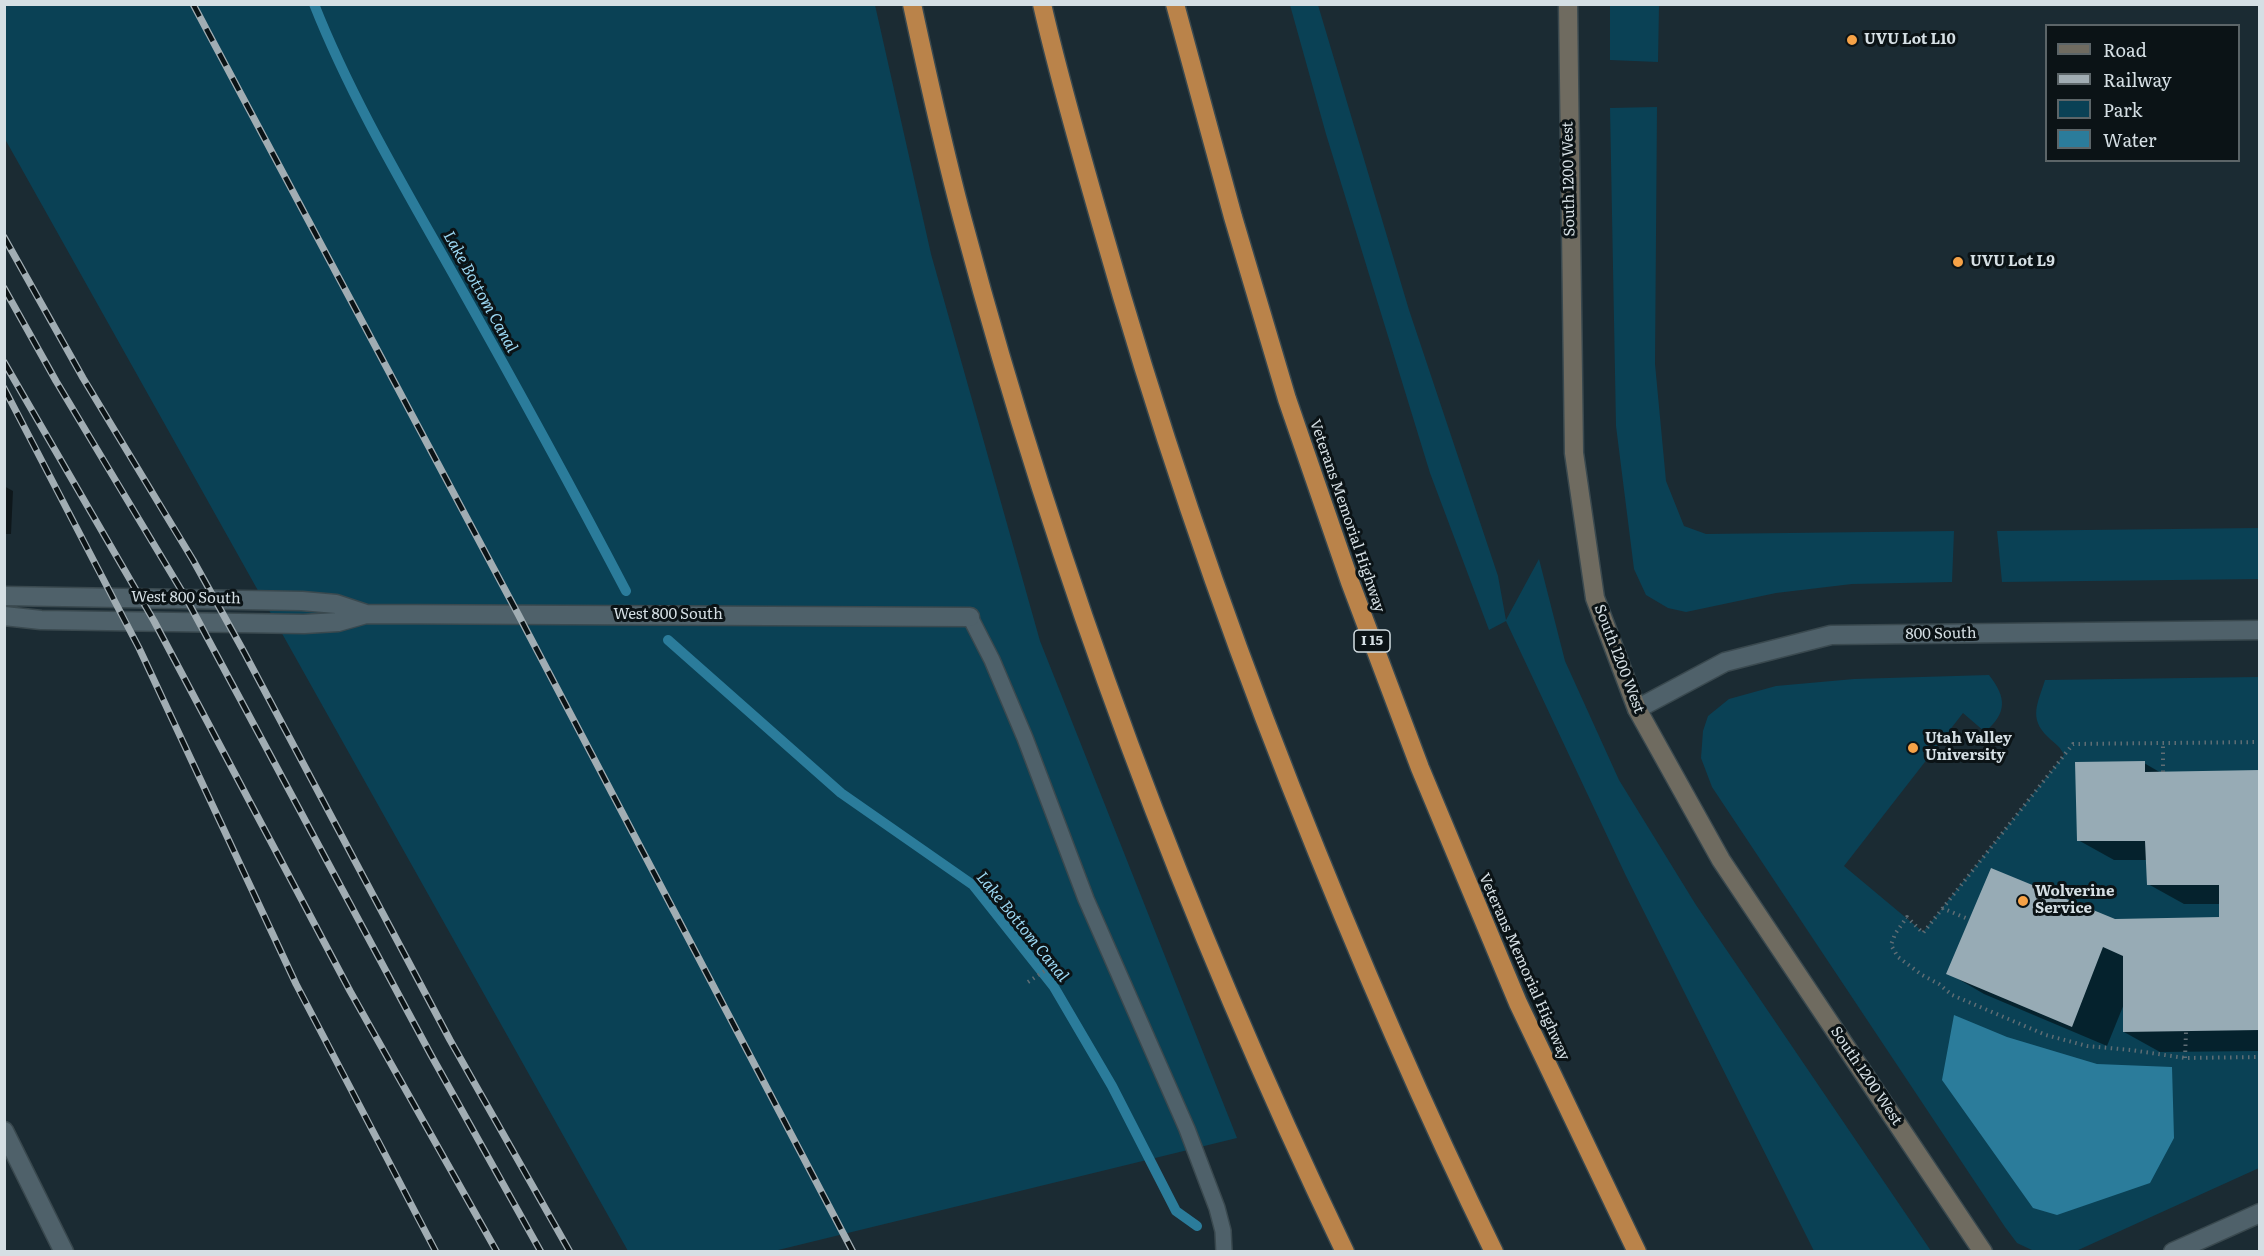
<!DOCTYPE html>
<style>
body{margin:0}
#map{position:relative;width:2264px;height:1256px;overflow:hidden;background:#1b2b33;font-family:Literata,serif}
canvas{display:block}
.frame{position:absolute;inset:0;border:6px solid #d5dfe4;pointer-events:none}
.legend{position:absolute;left:2045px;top:24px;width:195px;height:138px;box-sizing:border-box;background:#0b1316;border:2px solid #5c6568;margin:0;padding:8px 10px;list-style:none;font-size:18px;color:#d5dfe4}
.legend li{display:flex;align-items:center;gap:12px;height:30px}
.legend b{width:30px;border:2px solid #5c6568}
</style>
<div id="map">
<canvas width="2264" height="1256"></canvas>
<div class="frame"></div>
<ul class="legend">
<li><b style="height:8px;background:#6f6b60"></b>Road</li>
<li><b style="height:8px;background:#a1adb3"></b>Railway</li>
<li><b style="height:16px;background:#0a4155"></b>Park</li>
<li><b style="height:16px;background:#2b7c9b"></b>Water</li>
</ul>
</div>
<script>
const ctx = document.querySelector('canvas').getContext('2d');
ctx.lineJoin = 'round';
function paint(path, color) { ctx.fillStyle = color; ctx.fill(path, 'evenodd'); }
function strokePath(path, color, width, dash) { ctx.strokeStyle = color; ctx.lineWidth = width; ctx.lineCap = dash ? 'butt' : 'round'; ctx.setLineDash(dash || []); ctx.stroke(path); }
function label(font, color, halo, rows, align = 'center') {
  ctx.font = font + ' Literata,serif'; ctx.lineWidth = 6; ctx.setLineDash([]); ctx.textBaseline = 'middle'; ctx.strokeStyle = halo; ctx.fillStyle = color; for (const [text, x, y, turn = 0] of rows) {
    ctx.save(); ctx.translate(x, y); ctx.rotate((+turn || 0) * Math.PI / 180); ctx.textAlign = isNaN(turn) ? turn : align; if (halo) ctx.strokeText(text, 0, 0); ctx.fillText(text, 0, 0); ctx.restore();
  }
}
const green = new Path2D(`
 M4,5H875L931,254L1040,641L1237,1138L774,1251H628L5,139Z
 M1290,5H1318L1409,310L1498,576L1506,620L1539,559L1565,661L1619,780L1696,905L1931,1251H1814L1626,876L1506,621L1489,630L1430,473L1326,134Z
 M1610,5H1659L1658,62L1610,60Z
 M1657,107L1655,364L1666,481L1684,526L1706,534L1954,531L1952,582L1852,584L1776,593L1686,612L1668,608L1646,595L1634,569L1616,426L1610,108Z
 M2259,528V579L2002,582L1997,531Z
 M1989,675C2007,698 2007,713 1985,732L1963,713L1844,866L1923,932L2064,755C2061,747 2054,743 2048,737C2028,718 2038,703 2045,680L2259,677V1168L2076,1251H2034L2017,1243L2005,1227L1712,787L1701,758L1703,731L1708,716L1729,699L1776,686L1854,679Z`);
const water = new Path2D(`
 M1954,1015L2007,1037L2097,1064L2172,1067L2174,1138L2150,1183L2057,1215L2033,1208L1942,1080Z`);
const shadow = new Path2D(`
 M4,486L13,491L11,534H4Z
 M2144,763L2163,774L2260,772V1051L2160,1052L2124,1032V1004L2107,1046L1984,994L1948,973L2115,921L2221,919V904H2184L2148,884L2147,860H2114L2078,840Z`);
const stream = new Path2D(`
 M314,4C352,100 406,190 456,279C514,382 571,486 626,591
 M668,640L841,793L973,885L1054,987L1112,1086L1176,1211L1197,1226`);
const building = new Path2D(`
 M2145,761V772L2260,770V1030L2123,1032V956L2103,947L2072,1027L1946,974L1991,868L2115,919L2219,917V885H2147L2145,841H2077L2075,762Z`);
const path = new Path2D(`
 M2260,742L2073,744L1923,933L1907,917L1895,934L1891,945L1898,957L1922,975L1939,984L1952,995L2046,1035L2087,1046L2131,1050L2185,1058L2260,1057
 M2163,772V743
 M1942,908L1968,919
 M1028,982L1055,964
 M2185,1058L2186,1032`);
const service = new Path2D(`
 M970,617L992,660L1025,738L1086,899L1187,1129L1217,1208L1223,1231L1224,1252`);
const minor = new Path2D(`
 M4,596L302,601L336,604L366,614
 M4,616L41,620L304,624L338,622L366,614L970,617
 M4,1131L64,1252`);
const tertiary = new Path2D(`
 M1637,709L1725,662L1831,635L2260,630
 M2173,1252L2260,1213`);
const secondary = new Path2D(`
 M1568,4L1574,453L1595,598L1637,709L1721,860L1983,1252`);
const motorway = new Path2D(`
 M912,4C928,78 944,152 964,225C1058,577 1187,923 1345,1252
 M1042,4C1059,78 1080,151 1101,224C1155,415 1218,602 1291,787C1353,944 1419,1099 1494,1252
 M1175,4L1233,217L1287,399L1350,582L1420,768L1518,1003L1637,1252`);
const rail = new Path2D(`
 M193,4L518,614L853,1252
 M4,237L83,378L193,560L244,652L450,1040L570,1252
 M4,288L56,381L186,598L431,1055L541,1252
 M4,362L154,621L350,991L497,1252
 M4,388L139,648L296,984L436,1252`);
const markers = [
 [1852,40,6,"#f6a247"],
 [1958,262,6,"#f6a247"],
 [1913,748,6,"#f6a247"],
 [2023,901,6,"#f6a247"]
];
const shields = [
 [1372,641,36]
];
const shieldNames = [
 ["I 15",1372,641]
];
const poiNames = [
 ["UVU Lot L10",1864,40],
 ["UVU Lot L9",1970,262],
 ["Utah Valley",1925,739],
 ["University",1925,756],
 ["Wolverine",2035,892],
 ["Service",2035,909]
];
const streetNames = [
 ["South 1200 West",1569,179,-91],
 ["Veterans Memorial Highway",1347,516,71],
 ["West 800 South",186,598,1],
 ["West 800 South",668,615],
 ["800 South",1941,634,-1],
 ["South 1200 West",1619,659,69],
 ["Veterans Memorial Highway",1524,967,66],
 ["South 1200 West",1866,1076,56]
];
const waterNames = [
 ["Lake Bottom Canal",480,292,61],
 ["Lake Bottom Canal",1022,927,51]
];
paint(green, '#0a4155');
paint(water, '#2b7c9b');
paint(shadow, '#0007');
strokePath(stream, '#2b7c9b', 10);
paint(building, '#97abb5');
strokePath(service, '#3a494f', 18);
strokePath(minor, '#3a494f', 21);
strokePath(tertiary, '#3a494f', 21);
strokePath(secondary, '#3a494f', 21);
strokePath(motorway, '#3a494f', 21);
strokePath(path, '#5f6d74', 4, [1.5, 4.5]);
strokePath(service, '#4f616a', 15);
strokePath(minor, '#4f616a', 18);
strokePath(tertiary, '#4f616a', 18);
strokePath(secondary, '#6f6b60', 18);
strokePath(motorway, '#ba834a', 18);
strokePath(rail, '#a1adb3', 7);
strokePath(rail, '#0b1316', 4.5, [14]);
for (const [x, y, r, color] of markers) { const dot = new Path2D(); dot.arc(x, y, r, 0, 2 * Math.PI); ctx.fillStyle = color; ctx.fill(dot); strokePath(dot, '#0b1316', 2); }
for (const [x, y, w] of shields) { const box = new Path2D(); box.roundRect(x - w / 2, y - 11, w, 22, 4.5); ctx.fillStyle = '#0b1316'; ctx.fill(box); strokePath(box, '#d5dfe4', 1.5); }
label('bold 14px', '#d5dfe4', null, shieldNames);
label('bold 15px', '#d5dfe4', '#0b1316', poiNames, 'left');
label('15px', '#d5dfe4', '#0b1316', streetNames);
label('italic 16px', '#9cd8f3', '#0b1316', waterNames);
</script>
